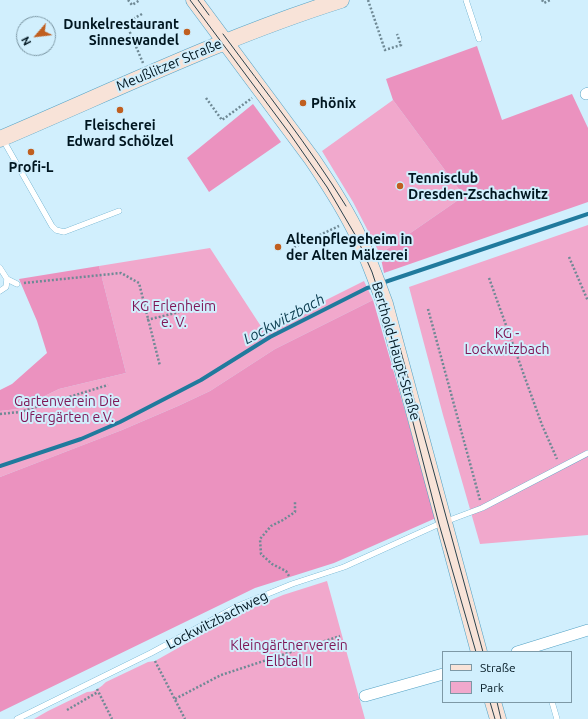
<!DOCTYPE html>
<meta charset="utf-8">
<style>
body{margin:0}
#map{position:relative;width:588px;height:719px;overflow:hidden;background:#d1effd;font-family:Ubuntu,sans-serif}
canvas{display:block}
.legend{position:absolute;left:442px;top:651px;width:130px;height:52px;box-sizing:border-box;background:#d1effd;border:1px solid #7d98a5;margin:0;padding:5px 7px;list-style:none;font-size:12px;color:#001620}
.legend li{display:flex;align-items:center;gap:8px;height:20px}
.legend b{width:20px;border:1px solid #7d98a5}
.north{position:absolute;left:16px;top:16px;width:40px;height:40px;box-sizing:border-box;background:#d1effd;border:1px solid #7d98a5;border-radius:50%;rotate:242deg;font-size:11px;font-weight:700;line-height:16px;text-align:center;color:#001620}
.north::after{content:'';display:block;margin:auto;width:14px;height:18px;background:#c05f20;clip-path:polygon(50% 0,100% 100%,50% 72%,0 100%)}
</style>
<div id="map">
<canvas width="588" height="719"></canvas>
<ul class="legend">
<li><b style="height:5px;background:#f8e3d8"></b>Straße</li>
<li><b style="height:11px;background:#f1a8cc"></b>Park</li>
</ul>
<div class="north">N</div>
</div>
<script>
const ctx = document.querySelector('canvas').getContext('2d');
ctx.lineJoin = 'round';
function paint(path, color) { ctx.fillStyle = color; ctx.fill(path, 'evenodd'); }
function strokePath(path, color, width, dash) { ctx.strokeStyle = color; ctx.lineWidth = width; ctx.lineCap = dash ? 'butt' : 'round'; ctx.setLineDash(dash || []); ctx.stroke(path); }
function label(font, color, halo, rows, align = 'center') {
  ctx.font = font + ' Ubuntu,sans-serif'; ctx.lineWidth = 4; ctx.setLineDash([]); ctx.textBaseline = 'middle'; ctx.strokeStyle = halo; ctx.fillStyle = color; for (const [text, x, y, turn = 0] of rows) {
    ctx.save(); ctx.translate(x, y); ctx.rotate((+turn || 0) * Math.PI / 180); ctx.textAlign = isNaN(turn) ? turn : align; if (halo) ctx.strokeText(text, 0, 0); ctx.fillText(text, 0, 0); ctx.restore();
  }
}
const green = new Path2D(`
 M393,100L464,196L380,254L353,202L322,151Z
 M588,225V535L480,544L443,415L409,287Z
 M210,248L264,331L364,281L373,300L275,349L210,391L178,406L122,430L0,477V411L18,409L59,389L126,373L99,266Z
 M327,581L365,719H34L48,711L87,692C95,692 101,687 106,682L148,662L155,661L240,613L283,595Z`);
const forest = new Path2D(`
 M477,46L502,120L572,94L588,128V202L384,273L380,254L464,196L393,100L386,79Z
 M253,104L281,142L209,192L187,158Z
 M99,266L126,373L59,389L18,409L0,411V390L12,384L47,353L37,321L19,279Z
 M373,300L436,518L334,563L255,588L0,712V477L122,430L178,406L210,391L275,349Z`);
const stream = new Path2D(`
 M382,283L588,214
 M0,466L81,439L120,422L201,380L270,337L367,288L375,286`);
const path = new Path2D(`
 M128,0L132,5L140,0
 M368,0L385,50L401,45L397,34
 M542,0L544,3L550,0
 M142,14L126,23L143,63
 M206,98L222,120L252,98
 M294,247L339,226
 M569,257L588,301
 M489,278L542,425L557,459
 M24,283L121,273L139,283L160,366
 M428,309L480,500
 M147,320L179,312L199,301
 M0,414L20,412L108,385
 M289,576L286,571L272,564L261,554L260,539L271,526L283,520L295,512V502
 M155,661L185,719
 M97,689L112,719
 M175,699L221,675L340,636
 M67,710L98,692`);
const lane = new Path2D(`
 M466,0L479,39
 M2,138L52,226L56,230L64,232L119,211
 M0,268L7,279L17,284
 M0,291L6,287L7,279
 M552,702L557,719
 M17,719L151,653L238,606L292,584L344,567L439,524L482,508L588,453`);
const street = new Path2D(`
 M586,94L588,93
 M517,652L588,630
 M365,696L443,674`);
const secondary = new Path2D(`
 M194,0L312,159C329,184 346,210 359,238C369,260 377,282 385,304L479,652
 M0,139C113,91 224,37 341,0
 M493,702L498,719`);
const tram = new Path2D(`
 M190,0L290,134L327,187L357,238L372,272L383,305L439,524L476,652
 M198,0L209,15
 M223,34C265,91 309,146 346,206
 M400,348L483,652
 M490,702L495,719
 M497,702L501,719`);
const markers = [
 [187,32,4,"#c05f20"],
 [303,103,4,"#c05f20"],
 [120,110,4,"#c05f20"],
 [31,152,4,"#c05f20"],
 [400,186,4,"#c05f20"],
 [278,247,4,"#c05f20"]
];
const poiNames = [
 ["Dunkelrestaurant",179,24,"right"],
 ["Sinneswandel",179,40,"right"],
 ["Phönix",311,103],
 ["Fleischerei",120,125,"center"],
 ["Edward Schölzel",120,141,"center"],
 ["Profi-L",31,167,"center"],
 ["Tennisclub",408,178],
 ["Dresden-Zschachwitz",408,194],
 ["Altenpflegeheim in",286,239],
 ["der Alten Mälzerei",286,255]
];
const streetNames = [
 ["Meußlitzer Straße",169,65,-23],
 ["Berthold-Haupt-Straße",396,351,74],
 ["Lockwitzbachweg",217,620,-27]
];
const parkNames = [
 ["KG Erlenheim",174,306],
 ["e. V.",174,322],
 ["KG -",507,333],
 ["Lockwitzbach",507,349],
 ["Gartenverein Die",67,401],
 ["Ufergärten e.V.",67,417],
 ["Kleingärtnerverein",289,645],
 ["Elbtal II",289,661]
];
const waterNames = [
 ["Lockwitzbach",284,319,-28]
];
paint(green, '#f1a8cc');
paint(forest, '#eb92bf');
strokePath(stream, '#207a9d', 4);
strokePath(lane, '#52a1c4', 6);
strokePath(street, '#52a1c4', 12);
strokePath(secondary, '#52a1c4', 17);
strokePath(path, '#6f8995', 2.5, [2, 2]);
strokePath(lane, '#fff', 5.5);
strokePath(street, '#fff', 11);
strokePath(secondary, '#f8e3d8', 16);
strokePath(tram, '#2b424d', 1);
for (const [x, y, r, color] of markers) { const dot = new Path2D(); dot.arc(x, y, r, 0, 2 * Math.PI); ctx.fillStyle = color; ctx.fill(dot); strokePath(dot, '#d1effd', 1.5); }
label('bold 14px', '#001620', '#d1effd', poiNames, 'left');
label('14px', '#001620', '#d1effd', streetNames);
label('14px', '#7f1656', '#d1effd', parkNames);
label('italic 15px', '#0f4053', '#d1effd', waterNames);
</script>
